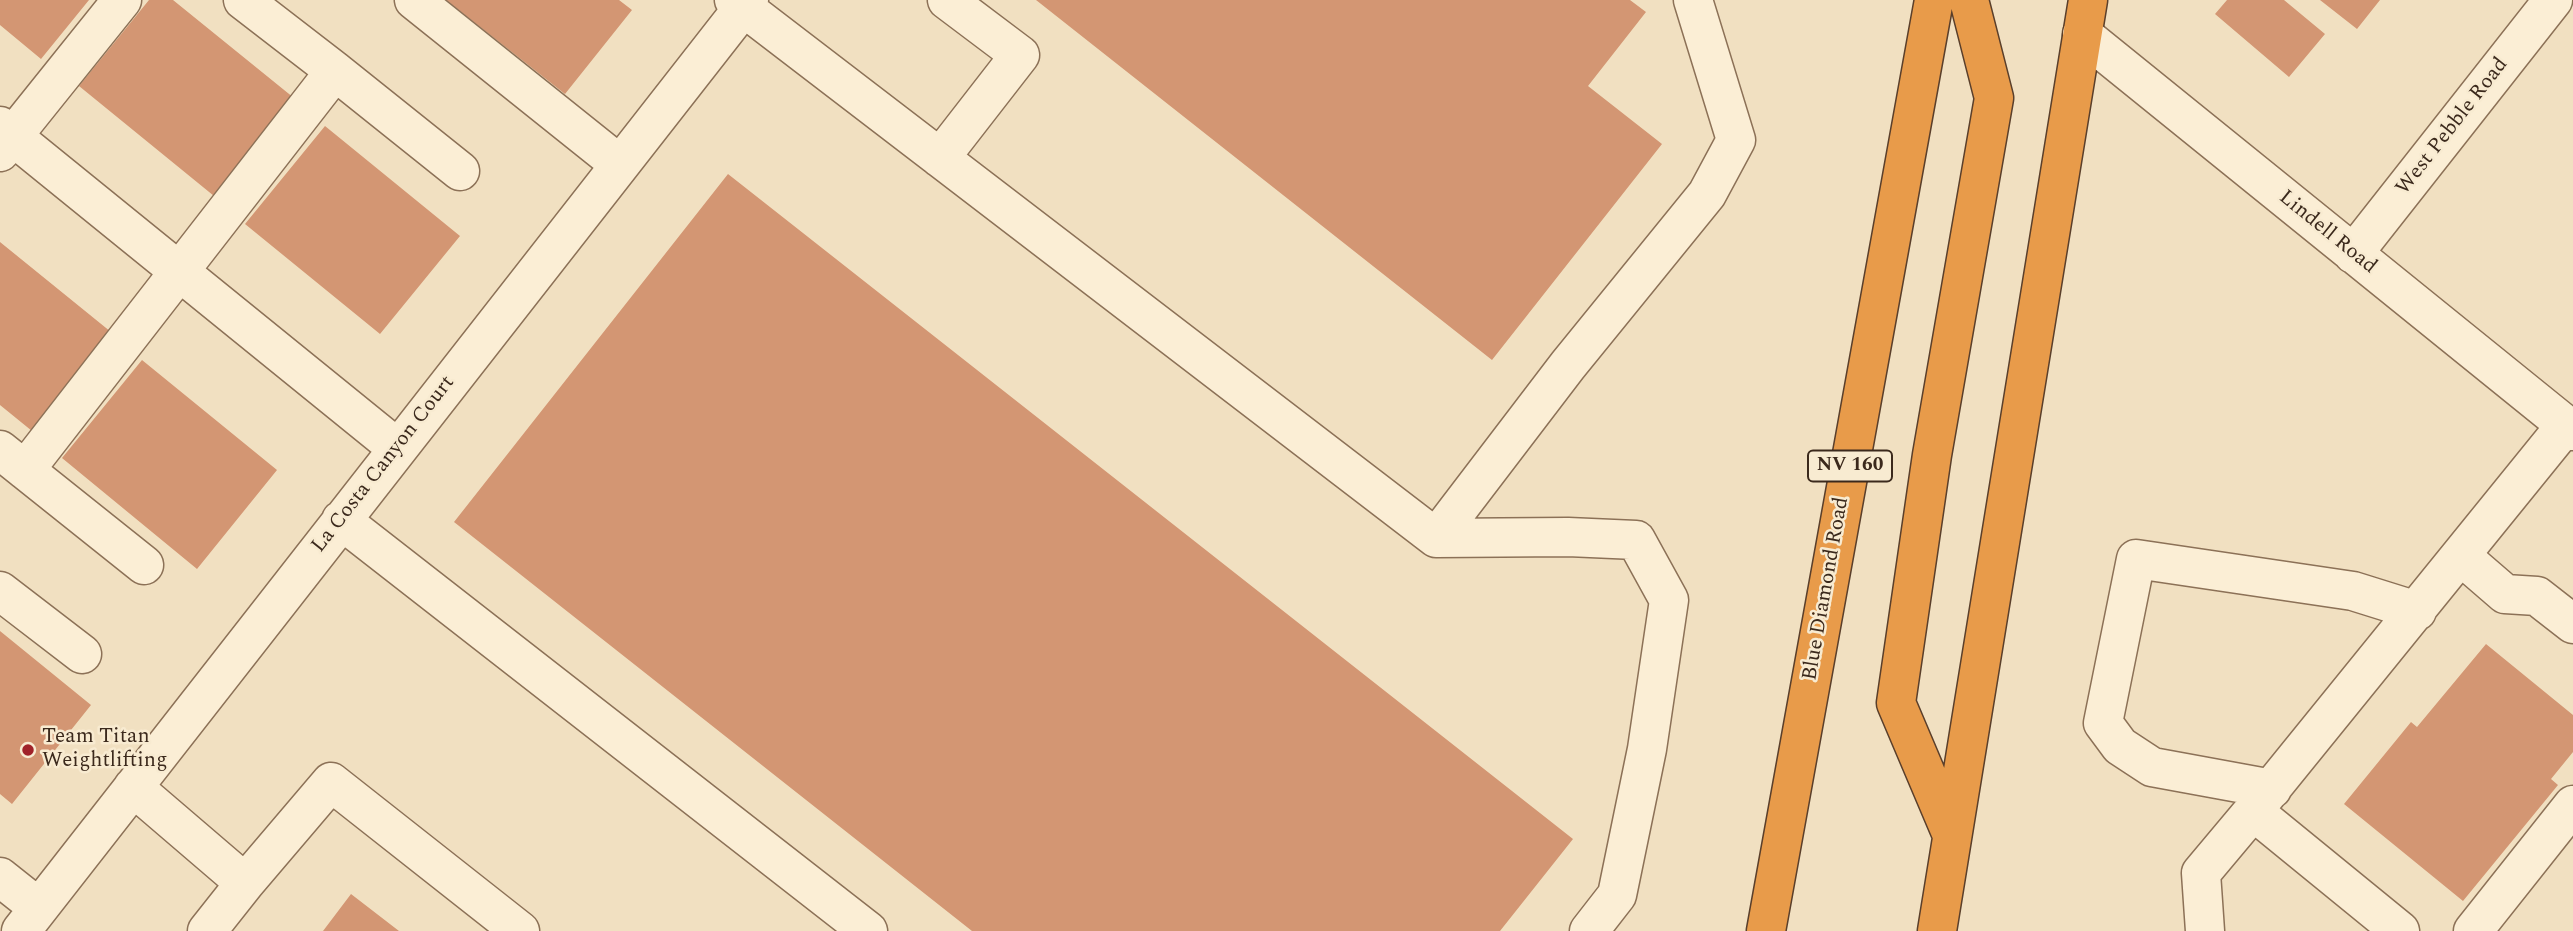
<!DOCTYPE html>
<style>
body{margin:0}
canvas{display:block;background:#f1e0c1}
</style>
<canvas width="2573" height="931"></canvas>
<script>
const ctx = document.querySelector('canvas').getContext('2d');
ctx.lineJoin = 'round';
function paint(path, color) { ctx.fillStyle = color; ctx.fill(path, 'evenodd'); }
function strokePath(path, color, width, dash) { ctx.strokeStyle = color; ctx.lineWidth = width; ctx.lineCap = dash ? 'butt' : 'round'; ctx.setLineDash(dash || []); ctx.stroke(path); }
function label(font, color, halo, rows, align = 'center') {
  ctx.font = font + ' Spectral,serif'; ctx.lineWidth = 5; ctx.setLineDash([]); ctx.textBaseline = 'middle'; ctx.strokeStyle = halo; ctx.fillStyle = color; for (const [text, x, y, turn = 0] of rows) {
    ctx.save(); ctx.translate(x, y); ctx.rotate((+turn || 0) * Math.PI / 180); ctx.textAlign = isNaN(turn) ? turn : align; if (halo) ctx.strokeText(text, 0, 0); ctx.fillText(text, 0, 0); ctx.restore();
  }
}
const building = new Path2D(`
 M0,0H89L41,59L0,25Z
 M149,0H173L294,98L214,196L79,86Z
 M446,0H619L632,10L565,94Z
 M1036,0H1630L1646,12L1588,86L1662,144L1492,360Z
 M2227,0H2284L2325,34L2289,77L2215,14Z
 M2320,0H2380L2357,29Z
 M325,126L460,236L380,334L245,224Z
 M728,174L1573,839L1500,931H972L454,522Z
 M0,242L111,332L32,431L0,405Z
 M142,360L277,470L197,569L62,458Z
 M0,631L91,705L12,804L0,794Z
 M2486,644L2573,715V752L2551,779L2558,785L2463,901L2344,804L2411,722L2417,727Z
 M351,894L399,931H323Z`);
const minor = new Path2D(`
 M243,0L335,71
 M414,0L619,164
 M734,0L1436,538L1568,365L1707,194L1736,140L1693,0
 M2082,34L2573,431
 M0,126L397,448
 M0,152L122,0
 M940,158L1020,55L947,0
 M2353,254L2553,0
 M0,450L144,565
 M25,470L335,71L460,171
 M341,520L868,931
 M1436,538L1568,537L1636,540L1669,600L1647,749L1617,895L1589,931
 M2461,556L2505,594L2537,596L2573,624
 M0,591L82,654
 M133,787L245,883L331,782L520,931
 M2272,789L2152,767L2120,746L2103,723L2136,559L2353,591L2417,611
 M0,877L39,908
 M21,931L749,0
 M207,931L245,883
 M2205,931L2201,873L2253,811
 M2400,931L2253,811L2566,425
 M2473,931L2573,805`);
const highway = new Path2D(`
 M1952,835L1896,703L1932,455L1994,98L1969,0
 M1766,931L1934,0
 M1937,931L2088,0`);
const markers = [
 [28,750,7,"#a02229"]
];
const shields = [
 [1850,466,84]
];
const shieldNames = [
 ["NV 160",1850,466]
];
const streetNames = [
 ["West Pebble Road",2453,127,-52],
 ["Lindell Road",2327,233,39],
 ["La Costa Canyon Court",384,465,-52],
 ["Blue Diamond Road",1827,589,-80]
];
const poiNames = [
 ["Team Titan",42,738],
 ["Weightlifting",42,762]
];
paint(building, '#d39673');
strokePath(minor, '#8c7157', 41);
strokePath(highway, '#5a3f2b', 41);
strokePath(minor, '#fbeed5', 38);
strokePath(highway, '#e89b4a', 38);
for (const [x, y, r, color] of markers) { const dot = new Path2D(); dot.arc(x, y, r, 0, 2 * Math.PI); ctx.fillStyle = color; ctx.fill(dot); strokePath(dot, '#f8ebd1', 2.5); }
for (const [x, y, w] of shields) { const box = new Path2D(); box.roundRect(x - w / 2, y - 15.5, w, 31, 5); ctx.fillStyle = '#f8ebd1'; ctx.fill(box); strokePath(box, '#3b291c', 2); }
label('bold 19px', '#3b291c', null, shieldNames);
label('21px', '#3b291c', '#f8ebd1', streetNames);
label('21px', '#3b291c', '#f8ebd1', poiNames, 'left');
</script>
